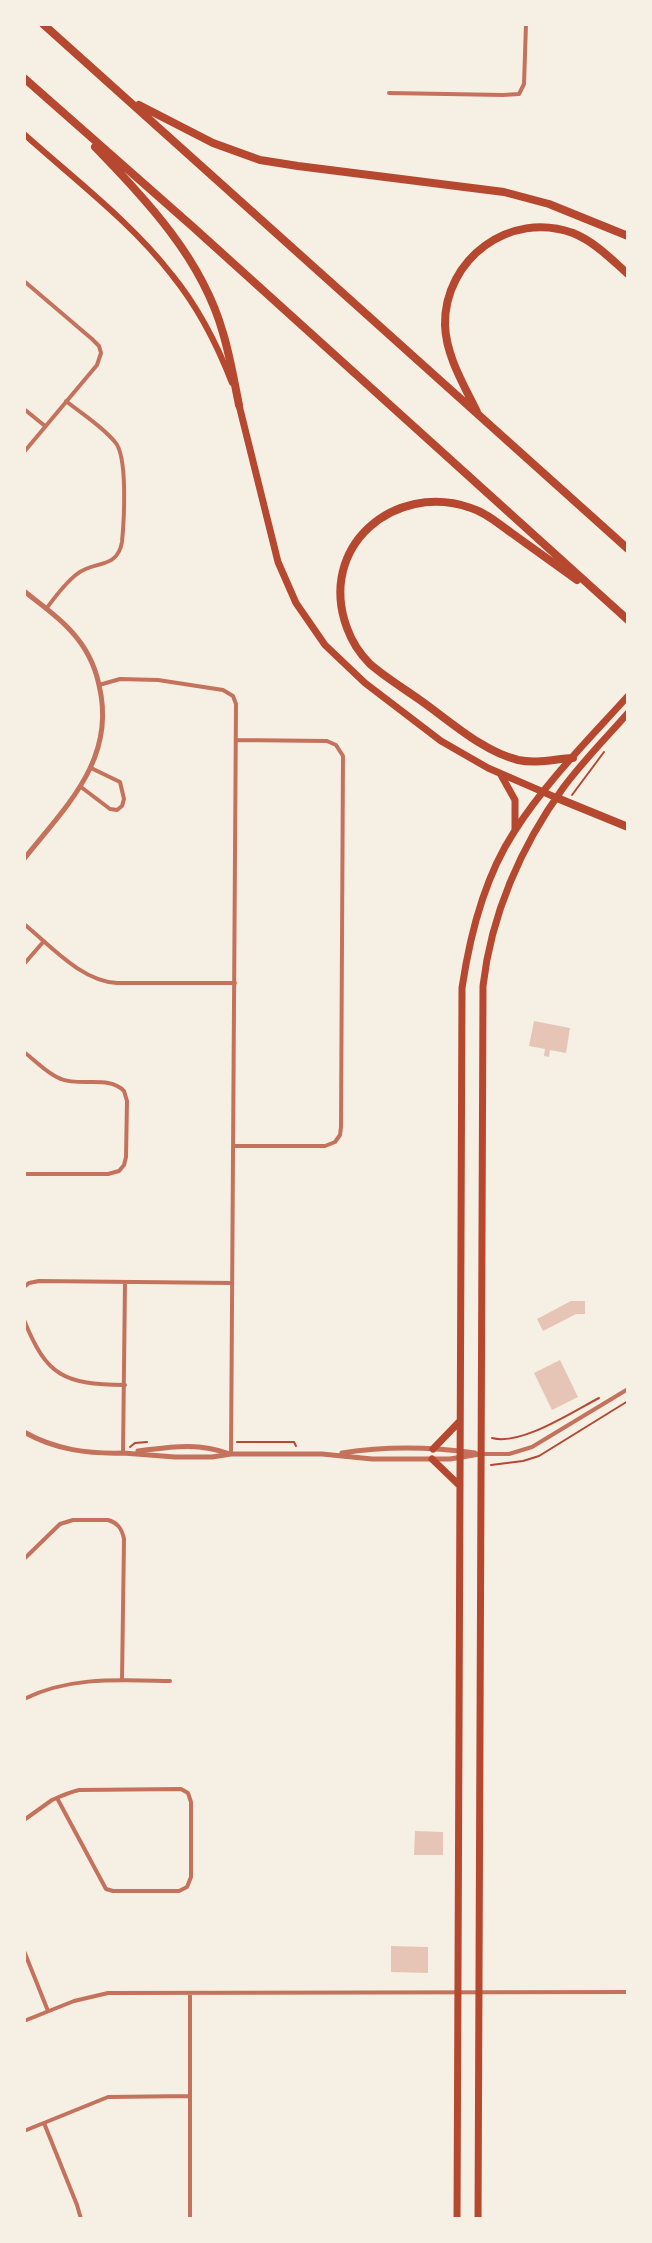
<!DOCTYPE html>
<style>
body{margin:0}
#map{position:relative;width:652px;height:2243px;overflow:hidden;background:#f6efe4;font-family:Arial,sans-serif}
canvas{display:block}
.frame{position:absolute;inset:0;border:26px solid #f6efe4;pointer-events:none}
</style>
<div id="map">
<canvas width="652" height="2243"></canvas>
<div class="frame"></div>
</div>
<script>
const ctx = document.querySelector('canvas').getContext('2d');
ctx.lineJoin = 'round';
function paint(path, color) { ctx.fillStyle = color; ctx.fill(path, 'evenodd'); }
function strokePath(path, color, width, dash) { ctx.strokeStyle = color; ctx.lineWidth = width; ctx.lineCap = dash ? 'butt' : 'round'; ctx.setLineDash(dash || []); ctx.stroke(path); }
const building = new Path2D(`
 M534,1021L570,1028L566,1053L550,1050L549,1057L544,1056L545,1049L529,1046Z
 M571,1301H585V1314H576L543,1331L537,1319Z
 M560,1360L578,1397L552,1410L534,1373Z
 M415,1831L443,1832V1855H414Z
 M391,1946L428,1947V1973L391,1972Z`);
const path = new Path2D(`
 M572,795L604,752
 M492,1438C521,1446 572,1412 599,1398
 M237,1442H294L296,1446
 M130,1447L135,1443L147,1442
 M491,1465L523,1461L539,1456L628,1401`);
const minor = new Path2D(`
 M389,93L503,95L519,94L524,84L526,24
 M24,281L92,339L99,346L101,353L97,365L24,452
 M24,409L45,426
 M46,609C55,597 65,583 77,574C94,560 117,570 122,542C124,521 128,456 115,442C102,426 82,414 66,401
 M99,685L120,679L158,680L223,690L233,696L236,704L231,1454
 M81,787L110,809L117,810L122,806L124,799L120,782L91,768
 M24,924C51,946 81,981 117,983H235
 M24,964L44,941
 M24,1052C36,1061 47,1074 61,1079C81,1087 109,1075 124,1091L127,1101L126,1157L124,1165L119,1171L108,1174H24
 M234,1146H325L335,1142L340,1135L341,1127L343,756L336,745L327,741L237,740
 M24,1287L29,1283L39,1281L232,1283
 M24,1320C47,1377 64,1384 125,1385
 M123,1453L125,1282
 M483,1454H509L532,1447L628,1389
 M24,1559L60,1524L73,1520H108C118,1523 122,1529 124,1539L122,1680
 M24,1699C70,1676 120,1680 170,1681
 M24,1820L52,1800C61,1796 70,1792 79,1790L181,1789L188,1793L191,1802V1877L187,1887L179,1891H113L106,1889L57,1798
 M24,1951L48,2011
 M190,1993V2219
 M24,2021L74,2001L108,1993L628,1992
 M44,2123L77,2205L81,2219
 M24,2131L108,2097L190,2096`);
const tertiary = new Path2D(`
 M24,591C40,604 58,616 71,631C85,646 95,666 99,685C117,759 66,806 24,859
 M24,1432C56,1450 88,1454 124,1453
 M138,1451C171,1447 197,1442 230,1454
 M123,1453L175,1457H212L231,1454H322L372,1459H450L480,1454
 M342,1453C386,1446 432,1447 475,1453`);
const secondary = new Path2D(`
 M24,134C74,179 131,222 172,275C198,307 217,344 232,383`);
const primary = new Path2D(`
 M239,405L278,562L296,603L325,645L365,683L441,741L488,768L557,798
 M501,775L515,800V830
 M433,1449L459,1422
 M432,1459L459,1485
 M457,2219L462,988C470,934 484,878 514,832C545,783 589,739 628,696
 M478,2219L483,986C491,915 521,846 563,788C583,761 606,738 628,713`);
const motorway = new Path2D(`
 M43,24L628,549
 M24,78L193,227L628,620
 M139,105L213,143L260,160L298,166L504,192L549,204L628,236
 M95,147C147,201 202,258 223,333C230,356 234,381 239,405
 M477,412C464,385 446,356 445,325C444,259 510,210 573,233C595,242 611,259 628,274
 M573,758C554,759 537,764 518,760C482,751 450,721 420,700C403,688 385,677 370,664C360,654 352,642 347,628C317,547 394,481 471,508C487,513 500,525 513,534C534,549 556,565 577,580
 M557,798L628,827`);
paint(building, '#e6c5b7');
strokePath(path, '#b5482f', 2);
strokePath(minor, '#c5725c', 4);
strokePath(tertiary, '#c5725c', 5);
strokePath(secondary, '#b5482f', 6);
strokePath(primary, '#b5482f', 7);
strokePath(motorway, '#b5482f', 8);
</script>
